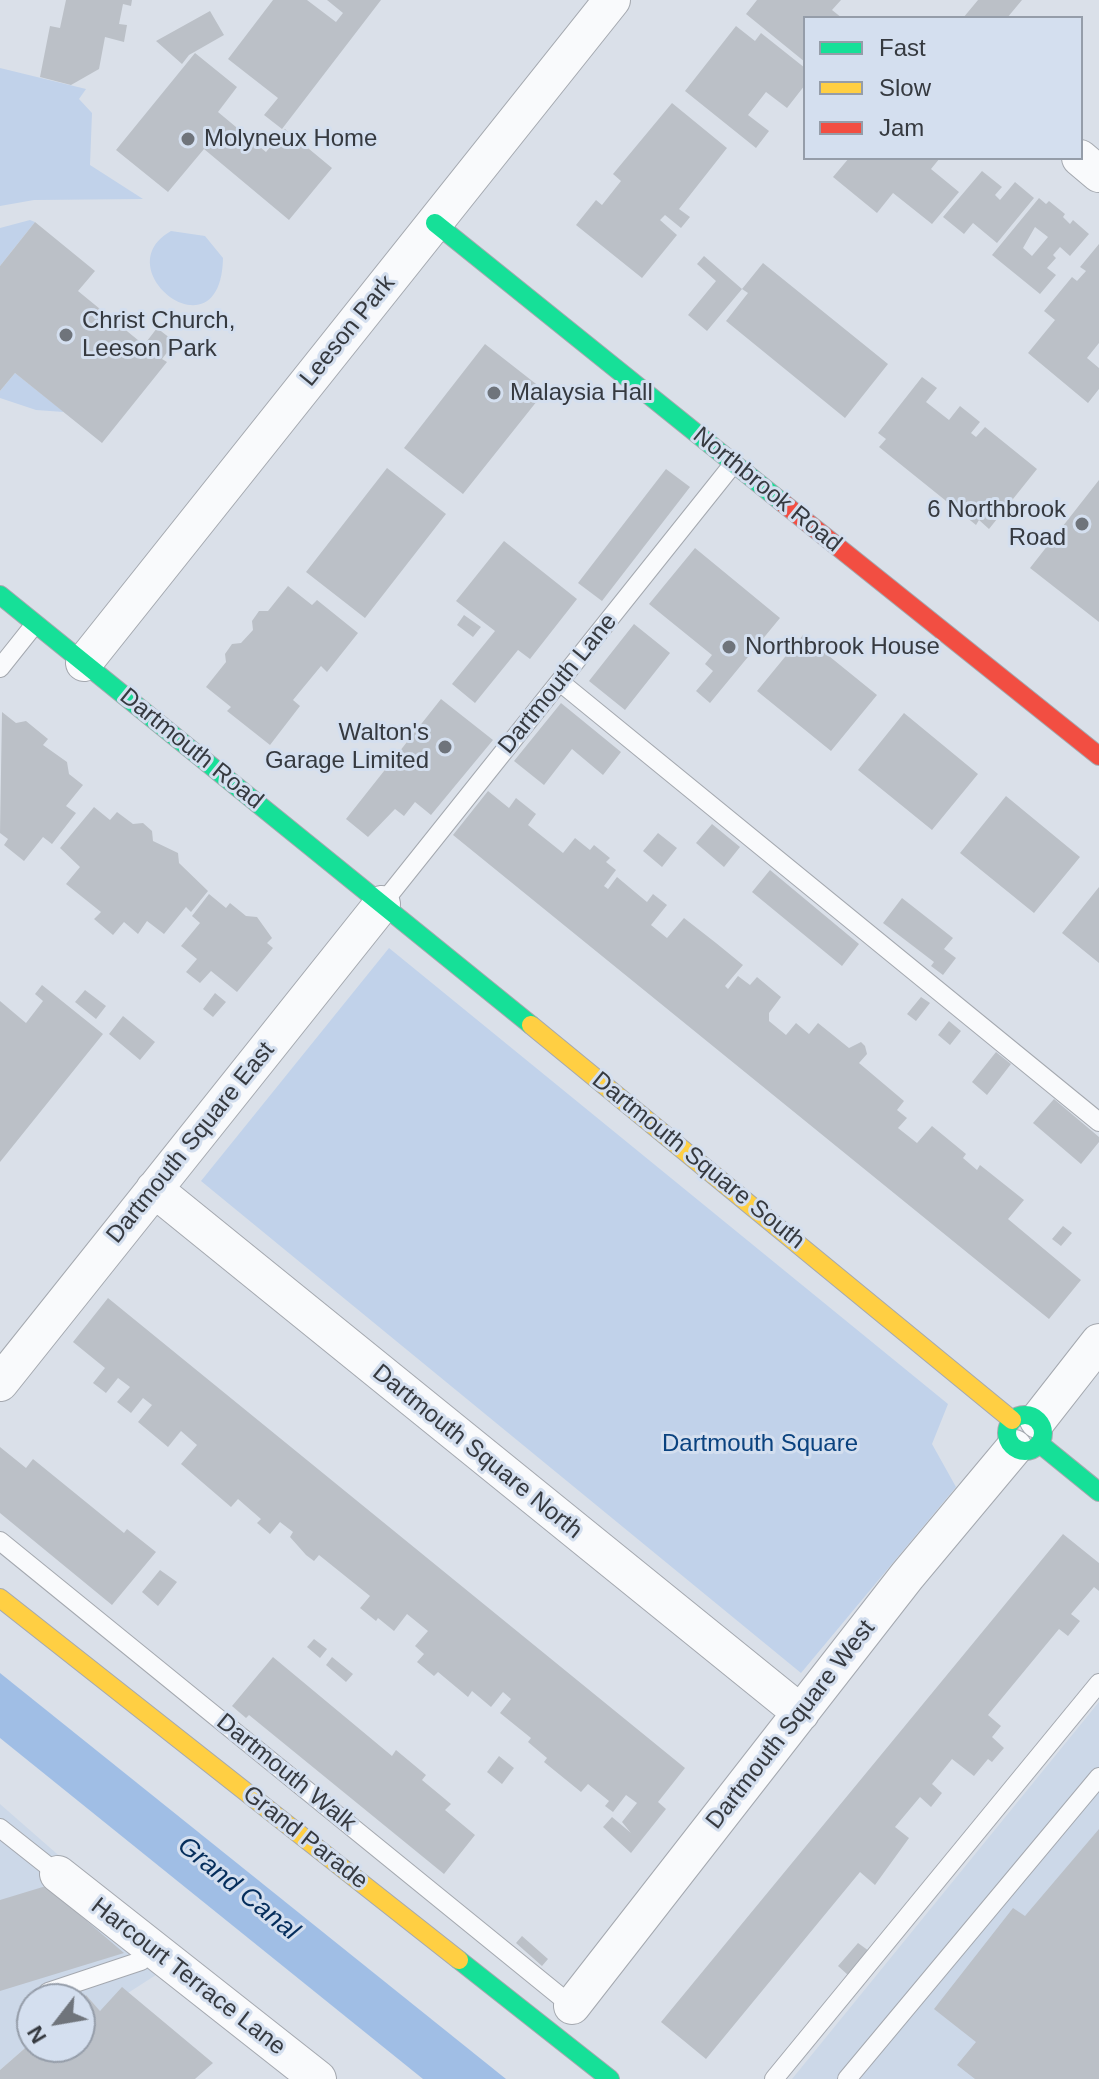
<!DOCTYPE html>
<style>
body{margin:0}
#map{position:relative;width:1099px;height:2079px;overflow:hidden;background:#dae0e9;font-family:Arial,sans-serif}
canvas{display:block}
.legend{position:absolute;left:803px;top:16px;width:280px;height:144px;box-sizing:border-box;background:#d4dfef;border:2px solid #959da9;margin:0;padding:10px 14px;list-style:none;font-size:24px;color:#363a40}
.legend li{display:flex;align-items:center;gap:16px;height:40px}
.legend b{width:40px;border:2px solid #959da9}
.north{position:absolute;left:16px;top:1983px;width:80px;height:80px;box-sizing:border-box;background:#d4dfef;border:2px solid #959da9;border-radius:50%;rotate:239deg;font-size:22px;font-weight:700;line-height:32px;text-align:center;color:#363a40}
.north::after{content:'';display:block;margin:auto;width:28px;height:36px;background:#6f747b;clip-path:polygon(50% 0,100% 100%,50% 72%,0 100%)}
</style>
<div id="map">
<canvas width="1099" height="2079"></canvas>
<ul class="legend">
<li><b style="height:10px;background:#16e098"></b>Fast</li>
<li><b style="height:10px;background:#ffcf43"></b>Slow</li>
<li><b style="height:10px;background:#f24e42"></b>Jam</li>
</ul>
<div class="north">N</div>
</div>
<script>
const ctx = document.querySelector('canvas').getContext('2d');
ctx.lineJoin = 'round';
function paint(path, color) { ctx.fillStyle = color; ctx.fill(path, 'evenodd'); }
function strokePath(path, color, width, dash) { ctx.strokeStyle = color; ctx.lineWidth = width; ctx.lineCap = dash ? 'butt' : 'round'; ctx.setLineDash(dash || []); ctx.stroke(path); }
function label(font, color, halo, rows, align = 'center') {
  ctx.font = font + ' Arial,sans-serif'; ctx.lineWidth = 6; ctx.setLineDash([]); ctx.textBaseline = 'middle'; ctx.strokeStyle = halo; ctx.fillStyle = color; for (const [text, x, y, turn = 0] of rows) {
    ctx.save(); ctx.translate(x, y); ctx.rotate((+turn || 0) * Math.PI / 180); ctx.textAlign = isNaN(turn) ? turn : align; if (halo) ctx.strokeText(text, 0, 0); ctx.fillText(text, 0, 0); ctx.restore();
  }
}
const built = new Path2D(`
 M1099,1702V2079H792Z
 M0,1804L80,1874L159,1973L100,2011L86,1995L80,2000L32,1999V2042L0,2070Z`);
const green = new Path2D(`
 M0,68L86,89L79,99L92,113L90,165L143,199L34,200L0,206Z
 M30,220L35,222L0,266V228Z
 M171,231L205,236L223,258C221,361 103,269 171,231Z
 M15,373L64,412L36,410L0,398V391Z
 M389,948L948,1404L932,1444L956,1487L801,1673L201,1181Z`);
const water = new Path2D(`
 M0,1673L506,2079H423L0,1738Z`);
const building = new Path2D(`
 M66,0H132L131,6L123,4L119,24L127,25L124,42L105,37L99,69L71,85L40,77L50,26L60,28Z
 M273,0H307L336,22L343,13L327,0H381L282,129L264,115L278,98L228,59Z
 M757,0H841L832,10L842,18H805V62L746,14Z
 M978,0H1022L1007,18H963Z
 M210,11L224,35L189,55L182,64L156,41Z
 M736,26L755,41L761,33L805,68V85L787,108L766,92L748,115L769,131L756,148L685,91Z
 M195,53L237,87L218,112L266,152L285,129L332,168L289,220L204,149L168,192L116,150Z
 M672,103L727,148L679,209L690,217L681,228L665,215L660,220L677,235L642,278L576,225L596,200L602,205L621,181L613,174Z
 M849,158H940L931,169L959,192L932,224L893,193L877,213L833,177Z
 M982,171L1002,187L995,195L1000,200L1015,182L1034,198L997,243L973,223L964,234L943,217Z
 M1039,198L1046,204L1049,201L1065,214L1063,217L1070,224L1073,220L1089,234L1070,256L1060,247L1053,255L1056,258L1047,268L1056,275L1040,294L992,255ZM1035,227L1048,237L1032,256L1023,248Z
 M35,222L95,271L78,291L144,345L157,328L175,342L162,359L167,362L102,443L15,373L0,391V266Z
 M1099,244V343L1087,358L1099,368V389L1088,403L1028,353L1055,320L1044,311L1072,277L1077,281L1086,271L1080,267Z
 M704,256L742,289L763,263L888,364L845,418L726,321L748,293L742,289L707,331L688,315L716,281L697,264Z
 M485,344L545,391L463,494L404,448Z
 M922,377L937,388L926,402L949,420L960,406L980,422L971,433L976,437L985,427L1037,469L989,529L979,520L976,525L879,447L886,439L878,433Z
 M387,468L446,514L365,618L306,572Z
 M666,469L690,487L602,601L578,583Z
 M1099,480V622L1030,568Z
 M504,541L577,599L530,659L518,650L475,703L452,684L495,631L456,601Z
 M695,548L780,618L710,703L696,691L713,671L705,664L712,655L649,604Z
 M288,586L312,605L317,600L358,633L327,672L321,666L293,700L300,706L270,745L227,711L231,707L206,687L226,662L225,654L232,644L241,643L253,630L252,621L259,611H268Z
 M464,615L481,627L473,637L457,625Z
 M634,624L670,653L625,710L589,681Z
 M803,635L877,695L831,751L757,691Z
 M441,699L493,740L431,815L415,802L404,816L395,809L368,837L346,819Z
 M561,703L621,752L603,775L572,749L544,785L514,761Z
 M2,712L16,723L26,721L48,739L43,745L67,762L69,774L83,785L66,806L76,813L52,844L43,837L24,861L4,845L8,839L0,833Z
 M904,713L978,774L932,830L858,770Z
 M488,791L509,808L516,798L536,814L528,825L563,853L575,838L590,850L594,845L610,858L606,862L616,870L604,886L608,889L617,877L647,902L653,894L667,905L651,925L667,938L684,918L716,943L743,965L725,986L728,989L738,976L750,985L757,977L781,997L769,1013V1021L786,1035L796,1023L809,1034L818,1023L849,1048L861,1042L865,1046L867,1054L859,1063L904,1101L897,1110L907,1118L898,1128L917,1143L932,1126L966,1154L963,1158L977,1170L980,1165L1024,1200L1008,1219L1081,1280L1049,1319L453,835Z
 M1006,796L1080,857L1034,913L960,853Z
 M94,807L110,820L117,812L133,824L143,823L152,831L153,841L178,853L179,863L208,891L191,912L186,907L164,934L147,921L138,934L124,922L113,935L94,919L101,912L66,884L80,867L60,848Z
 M712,824L740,847L724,867L696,843Z
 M658,833L677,848L662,867L643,851Z
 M770,870L859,944L842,966L752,892Z
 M1099,887V963L1062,933Z
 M209,894L226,908L230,903L246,916L257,917L272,938L267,943L273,948L237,992L211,971L200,983L186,972L197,959L181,946L200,923L192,916Z
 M902,898L953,938L944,949L956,958L943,975L931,966L934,962L883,923Z
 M42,985L103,1034L0,1162V1001L26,1023L43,1001L35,994Z
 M85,990L106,1006L96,1019L75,1002Z
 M215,993L226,1002L213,1017L203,1009Z
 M921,997L930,1003L916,1021L907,1014Z
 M123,1016L155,1042L140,1060L109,1034Z
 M949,1021L961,1031L950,1045L938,1035Z
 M996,1052L1011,1064L987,1095L972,1082Z
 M1054,1099L1099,1137V1142L1081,1164L1033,1123Z
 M1063,1226L1072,1233L1061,1246L1052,1239Z
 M108,1298L685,1768L658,1802L666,1809L631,1853L603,1827L612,1817L631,1833L622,1822L637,1803L626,1795L613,1812L605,1806L609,1801L588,1784L581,1792L544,1762L547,1758L528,1742L531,1738L500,1713L511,1699L503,1692L491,1707L472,1691L468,1697L438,1672L434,1676L417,1662L424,1654L415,1646L428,1631L407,1614L394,1631L378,1618L376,1621L360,1608L370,1596L319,1555L314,1561L306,1555L290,1537L293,1532L280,1522L270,1534L257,1523L261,1519L238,1499L231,1507L181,1464L197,1445L181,1431L168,1447L138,1422L152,1405L143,1398L131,1413L117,1402L130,1387L118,1378L106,1393L93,1383L105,1368L73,1342Z
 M0,1447L26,1468L33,1459L124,1533L127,1529L156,1552L112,1605L0,1513Z
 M1063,1534L1099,1563V1591L1094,1587L1071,1614L1080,1621L1068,1636L1059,1629L988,1715L1001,1726L992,1737L1004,1748L992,1762L988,1759L974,1776L952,1759L932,1784L942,1793L931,1807L920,1797L895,1827L909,1838L875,1885L860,1872L706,2059L661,2022Z
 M160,1570L177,1582L158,1606L142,1592Z
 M314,1639L327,1649L320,1658L307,1647Z
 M273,1657L392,1756L396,1750L426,1775L422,1780L451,1804L445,1810L475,1835L444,1874L249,1715L246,1718L232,1706Z
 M332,1657L353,1674L346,1682L326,1665Z
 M499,1756L514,1768L502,1784L487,1772Z
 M1099,1829V2079H975L957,2065L976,2042L934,2009L1013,1908L1025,1916Z
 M46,1886L124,1953L0,1991V1900Z
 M522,1936L548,1959L542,1966L516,1943Z
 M858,1943L869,1951L848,1975L838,1966Z
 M122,1987L213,2063L195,2079H0V2070L32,2042V2047H80V2000L86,1995L100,2011Z`);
const lane = new Path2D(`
 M0,668L35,624
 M560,682L1099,1122
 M382,904L734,463
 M0,1541L572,2006
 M0,1828L58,1874
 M48,1992L141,1961L152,1948
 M774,2079L1099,1683
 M847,2079L1099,1777`);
const street = new Path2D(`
 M1080,158L1099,174
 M84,663L612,0
 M154,1189L801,1713
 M0,1383L382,904
 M1038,1420L1099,1342
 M58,1874L318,2079
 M572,2006L907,1576L1014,1448`);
const fast = new Path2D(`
 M435,223L783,503
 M0,595L531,1025
 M1007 1433a18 18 0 1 1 36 0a18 18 0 1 1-36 0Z
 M1040,1444L1099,1492
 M459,1960L610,2079`);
const slow = new Path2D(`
 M531,1025L1012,1420
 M0,1598L459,1960`);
const jam = new Path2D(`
 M783,503L1099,756`);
const markers = [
 [188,139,8,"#6f747b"],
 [66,335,8,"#6f747b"],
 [494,393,8,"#6f747b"],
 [1082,524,8,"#6f747b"],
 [729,647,8,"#6f747b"],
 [445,747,8,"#6f747b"]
];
const poiNames = [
 ["Molyneux Home",204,139],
 ["Christ Church,",82,321],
 ["Leeson Park",82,349],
 ["Malaysia Hall",510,393],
 ["6 Northbrook",1066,510,"right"],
 ["Road",1066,538,"right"],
 ["Northbrook House",745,647],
 ["Walton's",429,733,"right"],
 ["Garage Limited",429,761,"right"]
];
const streetNames = [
 ["Leeson Park",348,331,-51],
 ["Northbrook Road",767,490,39],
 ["Dartmouth Lane",558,684,-51],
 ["Dartmouth Road",191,749,39],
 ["Dartmouth Square East",191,1143,-51],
 ["Dartmouth Square South",698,1161,39],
 ["Dartmouth Square North",477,1452,39],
 ["Dartmouth Square West",791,1725,-52],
 ["Dartmouth Walk",286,1773,39],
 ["Grand Parade",305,1838,38],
 ["Harcourt Terrace Lane",188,1977,38]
];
const parkNames = [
 ["Dartmouth Square",760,1444]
];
const waterNames = [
 ["Grand Canal",238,1889,39]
];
paint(built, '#ccd8e8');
paint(green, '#c1d2ea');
paint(water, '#a0bee5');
paint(building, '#bbc0c7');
strokePath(lane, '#a4a8af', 20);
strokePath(street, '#a4a8af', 38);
strokePath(fast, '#a4a8af', 20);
strokePath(slow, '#a4a8af', 20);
strokePath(jam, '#a4a8af', 20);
strokePath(lane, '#f9fafc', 18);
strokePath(street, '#f9fafc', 36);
strokePath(fast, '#16e098', 18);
strokePath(slow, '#ffcf43', 18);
strokePath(jam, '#f24e42', 18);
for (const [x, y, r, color] of markers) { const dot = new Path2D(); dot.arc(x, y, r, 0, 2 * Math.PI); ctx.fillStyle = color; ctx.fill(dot); strokePath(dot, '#d4dfef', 3); }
label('24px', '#363a40', '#d4dfef', poiNames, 'left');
label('24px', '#363a40', '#d4dfef', streetNames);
label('24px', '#0a427f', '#d4dfef', parkNames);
label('italic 26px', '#052e5c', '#d4dfef', waterNames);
</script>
